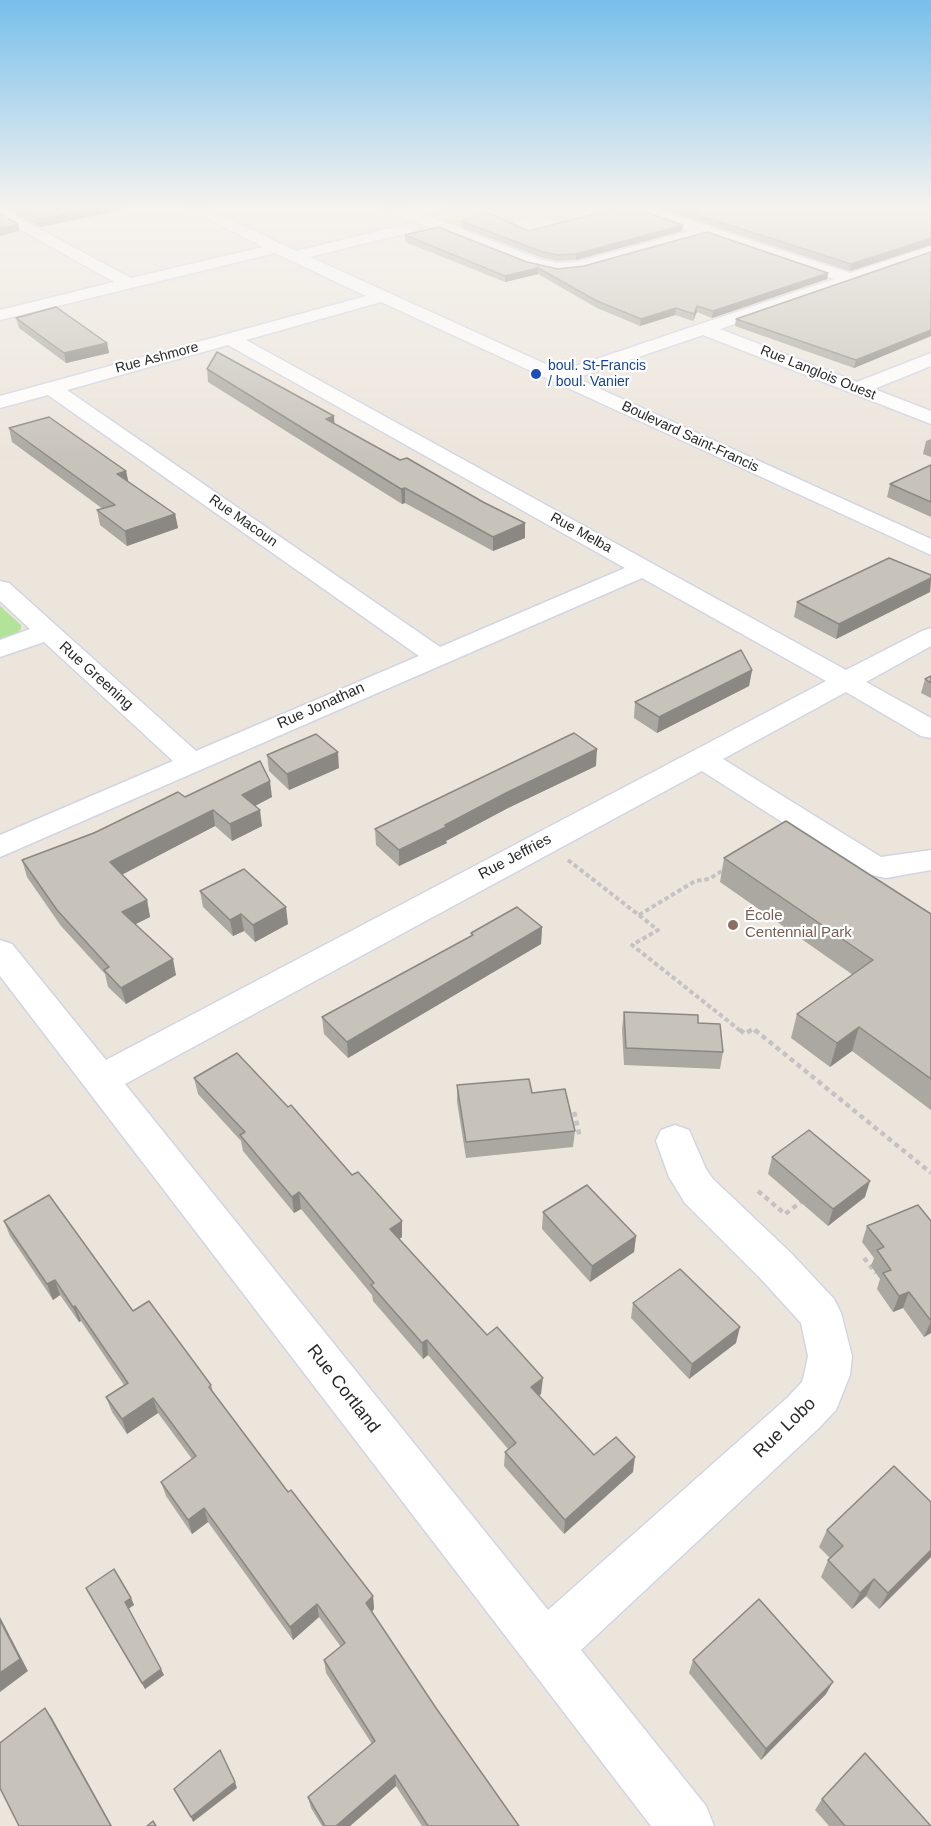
<!DOCTYPE html>
<meta charset="utf-8">
<style>
body{margin:0}
canvas{display:block;background:#ece5dc}
</style>
<canvas width="931" height="1826"></canvas>
<script>
const ctx = document.querySelector('canvas').getContext('2d');
ctx.lineJoin = 'round';
function paint(path, color) { ctx.fillStyle = color; ctx.fill(path, 'evenodd'); }
function strokePath(path, color, width, dash) { ctx.strokeStyle = color; ctx.lineWidth = width; ctx.lineCap = dash ? 'butt' : 'round'; ctx.setLineDash(dash || []); ctx.stroke(path); }
function label(font, color, halo, rows, align = 'center') {
  ctx.font = font + ' Arial,sans-serif'; ctx.lineWidth = 4.5; ctx.setLineDash([]); ctx.textBaseline = 'middle'; ctx.strokeStyle = halo; ctx.fillStyle = color; for (const [text, x, y, turn = 0] of rows) {
    ctx.save(); ctx.translate(x, y); ctx.rotate((+turn || 0) * Math.PI / 180); ctx.textAlign = isNaN(turn) ? turn : align; if (halo) ctx.strokeText(text, 0, 0); ctx.fillText(text, 0, 0); ctx.restore();
  }
}
const green = new Path2D(`
 M459,205H617L628,208L564,225L537,216L471,234L421,214Z
 M0,606L21,625V629L15,635L0,643Z`);
const pathFar2 = new Path2D(`
 M470,214L514,205`);
const pathFar1 = new Path2D(`
 M568,860L658,930L632,945L742,1032
 M639,915L695,881L709,879L725,869
 M748,1032L753,1029L757,1032`);
const path = new Path2D(`
 M740,1030L745,1034L751,1030
 M755,1030L931,1173
 M566,1112L574,1111L580,1138
 M758,1191L785,1214L801,1202
 M864,1258L876,1273`);
const minor = new Path2D(`
 M182,205H200L296,251L411,223L416,225L419,228L416,231L310,257L561,371L834,279L706,236L583,270L557,273L528,266L381,208L379,205H398L539,259L557,263L576,262L690,231L623,208L621,205H641L850,273L931,246V256L720,329L857,382L931,353V366L874,389L931,411V424L703,335L576,378L931,539V555L381,302L246,340L846,670L922,631L931,628V646L866,682L931,718V738L921,736L846,692L723,759L881,857L931,850V870L886,878L862,873L702,771L125,1084L548,1610L787,1398L802,1382L804,1375L808,1356L801,1323L761,1279L685,1203L669,1177L656,1141L661,1130L675,1125L689,1130L706,1169L713,1179L791,1253L834,1299L841,1313L852,1356L850,1375L836,1410L819,1428L581,1650L706,1806L714,1826H651L0,976V940L12,944L106,1060L826,681L642,578L0,857V835L173,761L44,642L0,657V640L30,629L0,601V581L9,583L196,751L419,656L48,395L0,408V396L366,296L275,253L0,320V310L114,282L0,218V208L131,278L263,247ZM228,345L625,568L440,647L67,390Z`);
const wall = new Path2D(`
 M0,205H139V206L40,227L0,206Z
 M651,205H931V245L850,271L651,206Z
 M461,221L528,231H682L576,260L557,261L540,257L461,227Z
 M405,235L558,269L828,273L827,279L712,318L697,312L693,321L675,315L640,326L597,308L538,274L505,282L405,242Z
 M931,252V336L854,368L735,326L736,319Z
 M16,318L107,343L109,353L66,363L19,328Z
 M207,369L334,416V423L525,538L493,551L405,503L402,504L208,382Z
 M9,428L126,471L128,481L175,514L178,528L127,546L100,525L97,510L103,509L12,442Z
 M931,439V457L923,454L926,441Z
 M931,465V517L887,497L890,484Z
 M931,575L930,592L836,639L794,617L797,602Z
 M752,670L749,686L657,733L634,718L635,702Z
 M931,676V698L921,693L925,679Z
 M267,755L339,768L289,790L269,771Z
 M596,766L508,808L446,841L447,843L399,866L376,845L375,829Z
 M185,797H272L255,806L262,826L232,841L215,826L122,874L147,900L150,917L135,924L176,975L126,1004L108,987L105,974L61,926L27,877L22,860Z
 M724,858L931,914V1110L852,1051L830,1067L791,1038L797,1014L853,975L720,882Z
 M200,891L288,924L255,942L244,931L233,936L203,907Z
 M542,927L541,944L348,1058L324,1034L322,1017L471,936V933Z
 M624,1012L698,1023L723,1052L720,1069L624,1065L622,1029Z
 M194,1078L402,1237L399,1239L541,1394L539,1396L594,1455L633,1472L564,1534L504,1466L505,1452L508,1449L428,1355L423,1359L373,1301L372,1295L301,1209L294,1213L243,1151L241,1141L198,1094Z
 M457,1085L532,1093L575,1131L573,1147L466,1158L457,1102Z
 M772,1157L865,1197L828,1226L768,1174Z
 M543,1212L636,1236L634,1252L590,1282L542,1229Z
 M4,1221L133,1311L211,1385L213,1392L288,1492L373,1596L374,1609L372,1612L436,1708L519,1826H422L396,1786L350,1826H322L311,1808L308,1797L372,1744L326,1673L324,1660L341,1647L319,1617L293,1640L208,1522L192,1534L166,1496L161,1482L192,1459L158,1413L127,1434L112,1412L106,1397L124,1385L81,1321L79,1322L60,1295L53,1300L10,1236Z
 M931,1221V1333L924,1337L903,1308L893,1312L877,1289L880,1279L871,1266L874,1258L862,1242L867,1226Z
 M633,1303L736,1343L689,1379L631,1318Z
 M931,1500V1557L879,1609L866,1596L852,1609L821,1577L828,1560L830,1558L819,1547L827,1530L931,1501Z
 M86,1588L131,1598L134,1605L128,1609L164,1675L145,1689Z
 M693,1660L826,1694L761,1760L689,1673Z
 M822,1799L931,1826H829L815,1810Z`);
const shadedWall = new Path2D(`
 M111,205H139V206L40,227L38,219Z
 M18,224L19,231L0,236V228Z
 M683,225L682,231L576,260V254Z
 M931,238V245L850,271L851,264Z
 M538,268V274L505,282V276Z
 M828,273L827,279L712,318L713,311Z
 M697,306V312L693,321L694,314Z
 M676,308L675,315L640,326L641,319Z
 M931,330V336L854,368L856,360Z
 M107,343L109,353L66,363L64,353Z
 M334,416L335,430L326,419Z
 M126,471L129,485L117,474Z
 M405,488V503L402,504L401,489Z
 M175,514L178,528L127,546L125,531Z
 M525,523V538L493,551V537Z
 M931,578L930,592L836,639L839,624Z
 M752,670L749,686L657,733L659,717Z
 M597,749L596,766L508,808L446,841L447,843L399,866V850L508,792Z
 M338,752L339,768L289,790L287,774Z
 M270,781L272,797L245,811L242,795Z
 M213,810L215,826L114,879L110,862Z
 M260,810L262,826L232,841L230,824Z
 M147,900L150,917L126,929L122,912Z
 M286,907L288,924L255,942L253,925Z
 M241,914L244,931L233,936L230,920Z
 M542,927L541,944L348,1058L347,1042Z
 M173,959L176,975L126,1004L121,988Z
 M859,1027L852,1051L830,1067L837,1043Z
 M870,1181L865,1197L828,1226L833,1209Z
 M299,1192L301,1209L294,1213L292,1197Z
 M402,1221V1237L391,1245L390,1229Z
 M636,1236L634,1252L590,1282L592,1266Z
 M55,1280L60,1295L53,1300L47,1284Z
 M909,1292L903,1308L893,1312L899,1296Z
 M75,1306L81,1321L79,1322L73,1307Z
 M931,1321V1333L924,1337Z
 M740,1327L736,1343L689,1379L692,1364Z
 M427,1340L428,1355L423,1359L422,1343Z
 M543,1378L541,1394L530,1402L531,1387Z
 M153,1398L158,1413L127,1434L122,1419Z
 M635,1457L633,1472L564,1534L565,1520Z
 M204,1508L208,1522L192,1534L188,1520Z
 M931,1550V1557L879,1609L888,1593Z
 M874,1579L866,1596L852,1609L860,1593Z
 M373,1596L374,1609L367,1616L366,1603Z
 M131,1598L134,1605L128,1609L125,1602Z
 M317,1604L319,1617L293,1640L290,1627Z
 M0,1617L28,1671L0,1692Z
 M161,1669L164,1675L145,1689L142,1683Z
 M833,1682L826,1694L761,1760L766,1749Z
 M45,1708L52,1718L112,1826H111Z
 M395,1775L396,1786L350,1826H336Z
 M235,1782L237,1788L193,1822L191,1817Z`);
const building = new Path2D(`
 M10,205H111L38,219Z
 M667,205H931V238L851,264Z
 M627,206L683,225L576,254L557,255L540,251L461,221L489,213L528,231Z
 M0,214L18,224L0,228Z
 M438,227L527,262L558,269L584,266L707,232L828,273L713,311L697,306L694,314L676,308L641,319L597,301L538,268L505,276L405,235Z
 M931,252V330L856,360L736,319Z
 M56,307L107,343L64,353L16,318Z
 M217,352L334,416L326,419L400,460L407,458L483,502L525,523L493,537L405,488L401,489L207,369Z
 M49,417L126,471L117,474L175,514L125,531L97,510L115,505L9,428Z
 M931,465V502L890,484Z
 M889,558L931,575V578L839,624L797,602Z
 M741,650L752,670L659,717L635,702Z
 M931,676V683L925,679Z
 M574,733L597,749L508,792L445,825L446,827L399,850L375,829Z
 M316,734L338,752L287,774L267,755Z
 M260,761L270,781L242,795L260,810L230,824L213,810L110,862L147,900L122,912L173,959L121,988L104,970L109,967L57,910L22,860L94,833L178,792L185,797Z
 M786,821L931,914V1079L859,1027L837,1043L797,1014L873,960L724,858Z
 M244,869L286,907L253,925L241,914L230,920L200,891Z
 M517,907L542,927L347,1042L322,1017L473,935L471,933Z
 M624,1012L698,1015V1023L720,1024L723,1052L626,1048Z
 M237,1053L288,1107L291,1105L352,1175L358,1172L402,1221L390,1229L487,1335L497,1327L543,1378L531,1387L594,1455L616,1437L635,1457L565,1520L505,1452L516,1443L427,1340L422,1343L371,1285L374,1283L299,1192L292,1197L240,1135L245,1132L194,1078Z
 M529,1079L532,1093L565,1089L575,1131L466,1142L457,1085Z
 M809,1130L870,1181L833,1209L772,1157Z
 M587,1185L636,1236L592,1266L543,1212Z
 M49,1195L133,1311L149,1301L211,1385L209,1387L288,1492L291,1490L373,1596L366,1603L436,1708L519,1826H428L395,1775L336,1826H325L308,1797L375,1741L324,1660L345,1643L317,1604L290,1627L204,1508L188,1520L161,1482L196,1456L153,1398L122,1419L106,1397L128,1383L75,1306L73,1307L55,1280L47,1284L4,1221Z
 M918,1205L931,1221V1321L909,1292L899,1296L883,1273L891,1270L877,1250L884,1247L867,1226Z
 M680,1269L740,1327L692,1364L633,1303Z
 M894,1466L931,1502V1550L888,1593L874,1579L860,1593L828,1560L843,1546L827,1530Z
 M114,1569L131,1598L125,1602L161,1669L142,1683L86,1588Z
 M759,1599L833,1682L766,1749L693,1660Z
 M0,1620L20,1659L0,1673Z
 M45,1708L111,1826H19L0,1788V1743Z
 M220,1750L235,1782L191,1817L174,1789Z
 M865,1753L931,1826H845L822,1799Z
 M153,1821L156,1826H147Z`);
const markers = [
 [536,374,6,"#1a4fb4"],
 [733,925,6,"#8d6e63"]
];
const farStreetnames = [
 ["Rue Ashmore",157,358,-15],
 ["Rue Langlois Ouest",818,373,22],
 ["Boulevard Saint-Francis",690,437,25],
 ["Rue Macoun",243,521,35],
 ["Rue Melba",581,533,29]
];
const farTransitnames = [
 ["boul. St-Francis",548,366],
 ["/ boul. Vanier",548,382]
];
const streetNames = [
 ["Rue Greening",96,676,42],
 ["Rue Jonathan",321,706,-24],
 ["Rue Jeffries",515,857,-28]
];
const educationNames = [
 ["École",745,916],
 ["Centennial Park",745,933]
];
const nearStreetnames = [
 ["Rue Cortland",343,1389,52],
 ["Rue Lobo",785,1428,-44]
];
paint(green, '#b3e398');
strokePath(minor, '#d1d5e3', 3);
strokePath(pathFar2, '#c3c3c3', 1.5, [2, 1.5]);
strokePath(pathFar1, '#c3c3c3', 4, [4.5, 3]);
strokePath(path, '#c3c3c3', 4.5, [5, 4]);
paint(minor, '#fff');
paint(wall, '#aba8a1');
paint(shadedWall, '#8b8883');
paint(building, '#c7c3bb');
strokePath(building, '#8b8883', 1.5);
const sky = ctx.createLinearGradient(0, 0, 0, 460);
sky.addColorStop(0, '#77bfeb');
sky.addColorStop(0.45, '#f6f3ef');
sky.addColorStop(1, '#f6f3ef00');
ctx.fillStyle = sky;
ctx.fillRect(0, 0, 931, 460);
for (const [x, y, r, color] of markers) { const dot = new Path2D(); dot.arc(x, y, r, 0, 2 * Math.PI); ctx.fillStyle = color; ctx.fill(dot); strokePath(dot, '#fff', 2); }
label('14px', '#2a2a2a', '#fff', farStreetnames);
label('14px', '#164399', '#fff', farTransitnames, 'left');
label('15px', '#2a2a2a', '#fff', streetNames);
label('15px', '#785e54', '#fff', educationNames, 'left');
label('18px', '#2a2a2a', '#fff', nearStreetnames);
</script>
